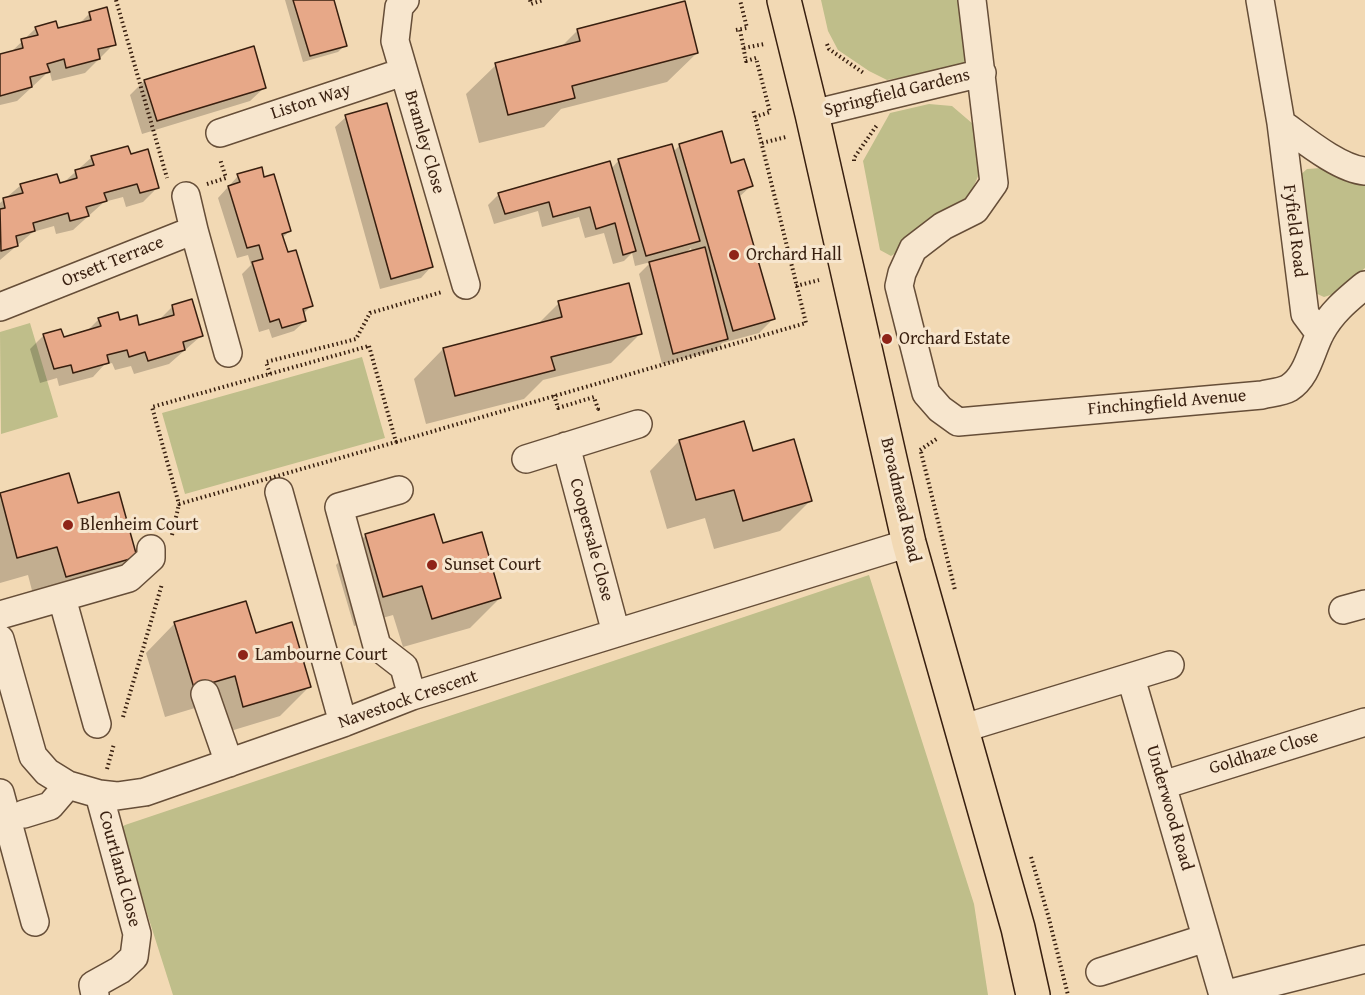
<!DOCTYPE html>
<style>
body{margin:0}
canvas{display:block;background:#f2d9b4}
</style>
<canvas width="1365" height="995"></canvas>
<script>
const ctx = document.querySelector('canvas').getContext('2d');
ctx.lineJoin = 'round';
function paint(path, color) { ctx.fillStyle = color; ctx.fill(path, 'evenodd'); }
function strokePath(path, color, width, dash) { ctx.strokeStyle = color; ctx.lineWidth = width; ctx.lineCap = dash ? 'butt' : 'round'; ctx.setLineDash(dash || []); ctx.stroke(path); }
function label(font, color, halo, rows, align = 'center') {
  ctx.font = font + ' "Gentium Book Plus",serif'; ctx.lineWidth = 6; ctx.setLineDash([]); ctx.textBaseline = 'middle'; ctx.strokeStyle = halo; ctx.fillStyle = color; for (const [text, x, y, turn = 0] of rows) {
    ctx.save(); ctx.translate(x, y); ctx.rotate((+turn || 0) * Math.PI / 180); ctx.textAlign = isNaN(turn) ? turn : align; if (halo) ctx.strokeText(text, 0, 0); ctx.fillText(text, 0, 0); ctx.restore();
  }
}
const green = new Path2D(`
 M821,0H961L968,54L962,67L887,80L869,71L838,50L828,31Z
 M929,104L952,106L973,124L980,151L979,174L967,202L920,226L904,248L891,256L880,250L863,161L890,113Z
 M1321,168L1365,182V268L1337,293L1324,297L1313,292L1298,177L1307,169Z
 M30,323L58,417L1,434L0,332Z
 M362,357L385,438L185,494L162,413Z
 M869,575L974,904L988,995H173L120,828L125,825Z`);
const shadow = new Path2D(`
 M285,0H332L345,45L338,52L303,62Z
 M90,13L114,44L85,73L52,81L50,73L46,74L17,101L0,105V56L9,54L36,28L57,30L78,25Z
 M577,31L697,53L667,82L561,109L544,127L479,143L466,94L496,65L560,48Z
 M144,81L265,87L250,101L142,134L130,95Z
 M346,117L431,267L421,278L380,289L335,127Z
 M680,145L730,165L751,186L738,198L773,319L759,333L722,343L716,350L662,364L639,274L651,262L635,266L632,253L624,261L613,264L604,233L585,238L579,217L542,227L538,211L494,224L488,205L499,194L611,169L619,160L673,152ZM691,248L692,252L684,254Z
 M130,156L158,187L143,202L126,207L123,197L104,202L73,230L56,234L54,226L33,232L0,260V203L21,185H59L63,183L92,157Z
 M238,176L263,178L290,231L282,238L311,306L303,314L305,321L294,331L272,338L269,329L259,332L242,274L251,265L248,255L237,258L218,198Z
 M559,303L641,333L611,363L543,380L524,399L426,424L414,379L443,349L536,326Z
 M173,306L201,336L169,364L134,374L131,366L115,370L112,363L104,365L93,377L59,386L57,378L40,383L30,349L44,335L63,339L86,332L99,319L138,327L158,321Z
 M743,423L752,453L810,501L780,531L714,549L705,518L667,529L650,471L679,441Z
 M68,475L77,505L135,557L106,586L36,606L28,575L0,583V494Z
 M365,536L442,545L500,598L470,628L403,647L393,615L354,626L336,565Z
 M175,623L255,634L310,686L280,716L214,736L205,705L165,717L146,653Z`);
const building = new Path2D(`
 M293,0H334L347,46L310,56Z
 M685,1L698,53L572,86L575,98L508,115L495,63L580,41L577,29Z
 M107,7L116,45L98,49L100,59L66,68L64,59L47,64L50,72L30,77L32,87L0,96V54L23,48L21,39L38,35L35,27L56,21L58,28L91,20L89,12Z
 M254,46L266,88L157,121L144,80Z
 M387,103L433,267L391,279L345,115Z
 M722,131L731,163L744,159L753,186L738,191L775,319L733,331L679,144Z
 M672,144L700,241L646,256L618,159Z
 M128,146L131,154L148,149L159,188L140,193L137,184L104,193L107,201L86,207L89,216L70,221L68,213L33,223L35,231L16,236L18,246L1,251L0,209L5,208L3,198L23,193L20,184L57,174L60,183L77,178L75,170L94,165L91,156Z
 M610,161L636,251L623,255L615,223L596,229L590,207L553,217L549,202L505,214L498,193Z
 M262,167L264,177L274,174L291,231L282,234L288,252L296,250L313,306L303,309L306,321L282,328L279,319L270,322L252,262L263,259L259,245L247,248L228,186L240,182L237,174Z
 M705,247L728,339L673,354L649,262Z
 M629,283L642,334L551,357L555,370L455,396L443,348L562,317L558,301Z
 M192,299L203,336L183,342L185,350L148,361L145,352L129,357L127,350L107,355L109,363L73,373L71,365L54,369L43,334L61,329L64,337L101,326L98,318L118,312L120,320L137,315L139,325L174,315L172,305Z
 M744,421L753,451L794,439L812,501L743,521L734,490L696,500L679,440Z
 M69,473L78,503L119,492L137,557L66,577L57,547L17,558L0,493Z
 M434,514L443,543L482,532L501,598L432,619L422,586L383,597L365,534Z
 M246,601L256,633L292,622L311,687L243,707L235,676L194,688L174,622Z`);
const path = new Path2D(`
 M116,0L167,178
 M530,0L531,4L543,0
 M736,30L747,28L740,0
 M740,30L746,61L756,58L770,112L755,117
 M827,44L829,49L865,74
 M744,48L764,44
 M762,143L786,137
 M854,161V158L877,125
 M207,184L226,178L220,159
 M796,286L819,280
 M369,346L396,442L179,504L152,407Z
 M270,374L266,362L356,339L370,313L442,292
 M554,395L558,408L594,397L598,409H595
 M396,442L806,323L753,109
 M920,450L938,438
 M921,452L955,590
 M172,535L179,504
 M123,717L162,584
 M107,769L114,744
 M1031,857L1048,915L1068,995`);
const minor = new Path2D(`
 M405,0L399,7L395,41L466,285
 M972,0L994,183L975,210L943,226L913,249L902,273L899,286L926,393L940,409L958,422L1262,395C1270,393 1282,392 1289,388C1308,376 1311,350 1321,332C1332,312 1347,300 1365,285
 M1260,0L1281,123C1302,138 1339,169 1365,171
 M812,114L982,73
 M1281,123L1305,314L1320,334
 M220,133L403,72
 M194,230L228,353
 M0,307L194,230L186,196
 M566,446L616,633
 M526,459L638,424
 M399,490L339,507L377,646L404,667L412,696
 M279,492L343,723
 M62,598L97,724
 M1343,610L1365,604
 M0,615L129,578L151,558V549
 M0,639L33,756L47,772L68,785L99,794L117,796L145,792L343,723L412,696L909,543
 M1131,678L1223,995
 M205,694L229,763
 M961,729L1170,665
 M1163,785L1365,722
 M0,793L35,922
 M24,814L50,806L68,785
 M1100,972L1206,938
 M95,995L93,985L120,970L134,957L137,934L99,794
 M1223,995L1365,959`);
const major = new Path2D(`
 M784,0L812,114L909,543L1018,928L1033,995`);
const markers = [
 [734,255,6,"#8f2418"],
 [887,339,6,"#8f2418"],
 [68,525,6,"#8f2418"],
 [432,565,6,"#8f2418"],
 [243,655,6,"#8f2418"]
];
const streetNames = [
 ["Springfield Gardens",897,93,-14],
 ["Liston Way",311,102,-18],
 ["Bramley Close",424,142,74],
 ["Fyfield Road",1294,231,83],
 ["Orsett Terrace",113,262,-22],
 ["Finchingfield Avenue",1167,403,-5],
 ["Broadmead Road",900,500,77],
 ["Coopersale Close",591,540,75],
 ["Navestock Crescent",408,700,-19],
 ["Goldhaze Close",1264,753,-17],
 ["Underwood Road",1169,808,74],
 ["Courtland Close",119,869,75]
];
const poiNames = [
 ["Orchard Hall",746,255],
 ["Orchard Estate",899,339],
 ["Blenheim Court",80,525],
 ["Sunset Court",444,565],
 ["Lambourne Court",255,655]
];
paint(green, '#bfbe8a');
paint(shadow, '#0003');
paint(building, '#e7a888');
strokePath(building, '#381f0f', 1.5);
strokePath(minor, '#664e38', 30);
strokePath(major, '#381f0f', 36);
strokePath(path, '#381f0f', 4, [1.5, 3]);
strokePath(minor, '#f7e6ce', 27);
strokePath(major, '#f2d9b4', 33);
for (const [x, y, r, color] of markers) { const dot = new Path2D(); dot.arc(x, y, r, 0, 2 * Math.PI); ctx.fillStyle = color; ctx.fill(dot); strokePath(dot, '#f7e6ce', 2); }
label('18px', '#381f0f', '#f7e6ce', streetNames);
label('18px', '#381f0f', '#f7e6ce', poiNames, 'left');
</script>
